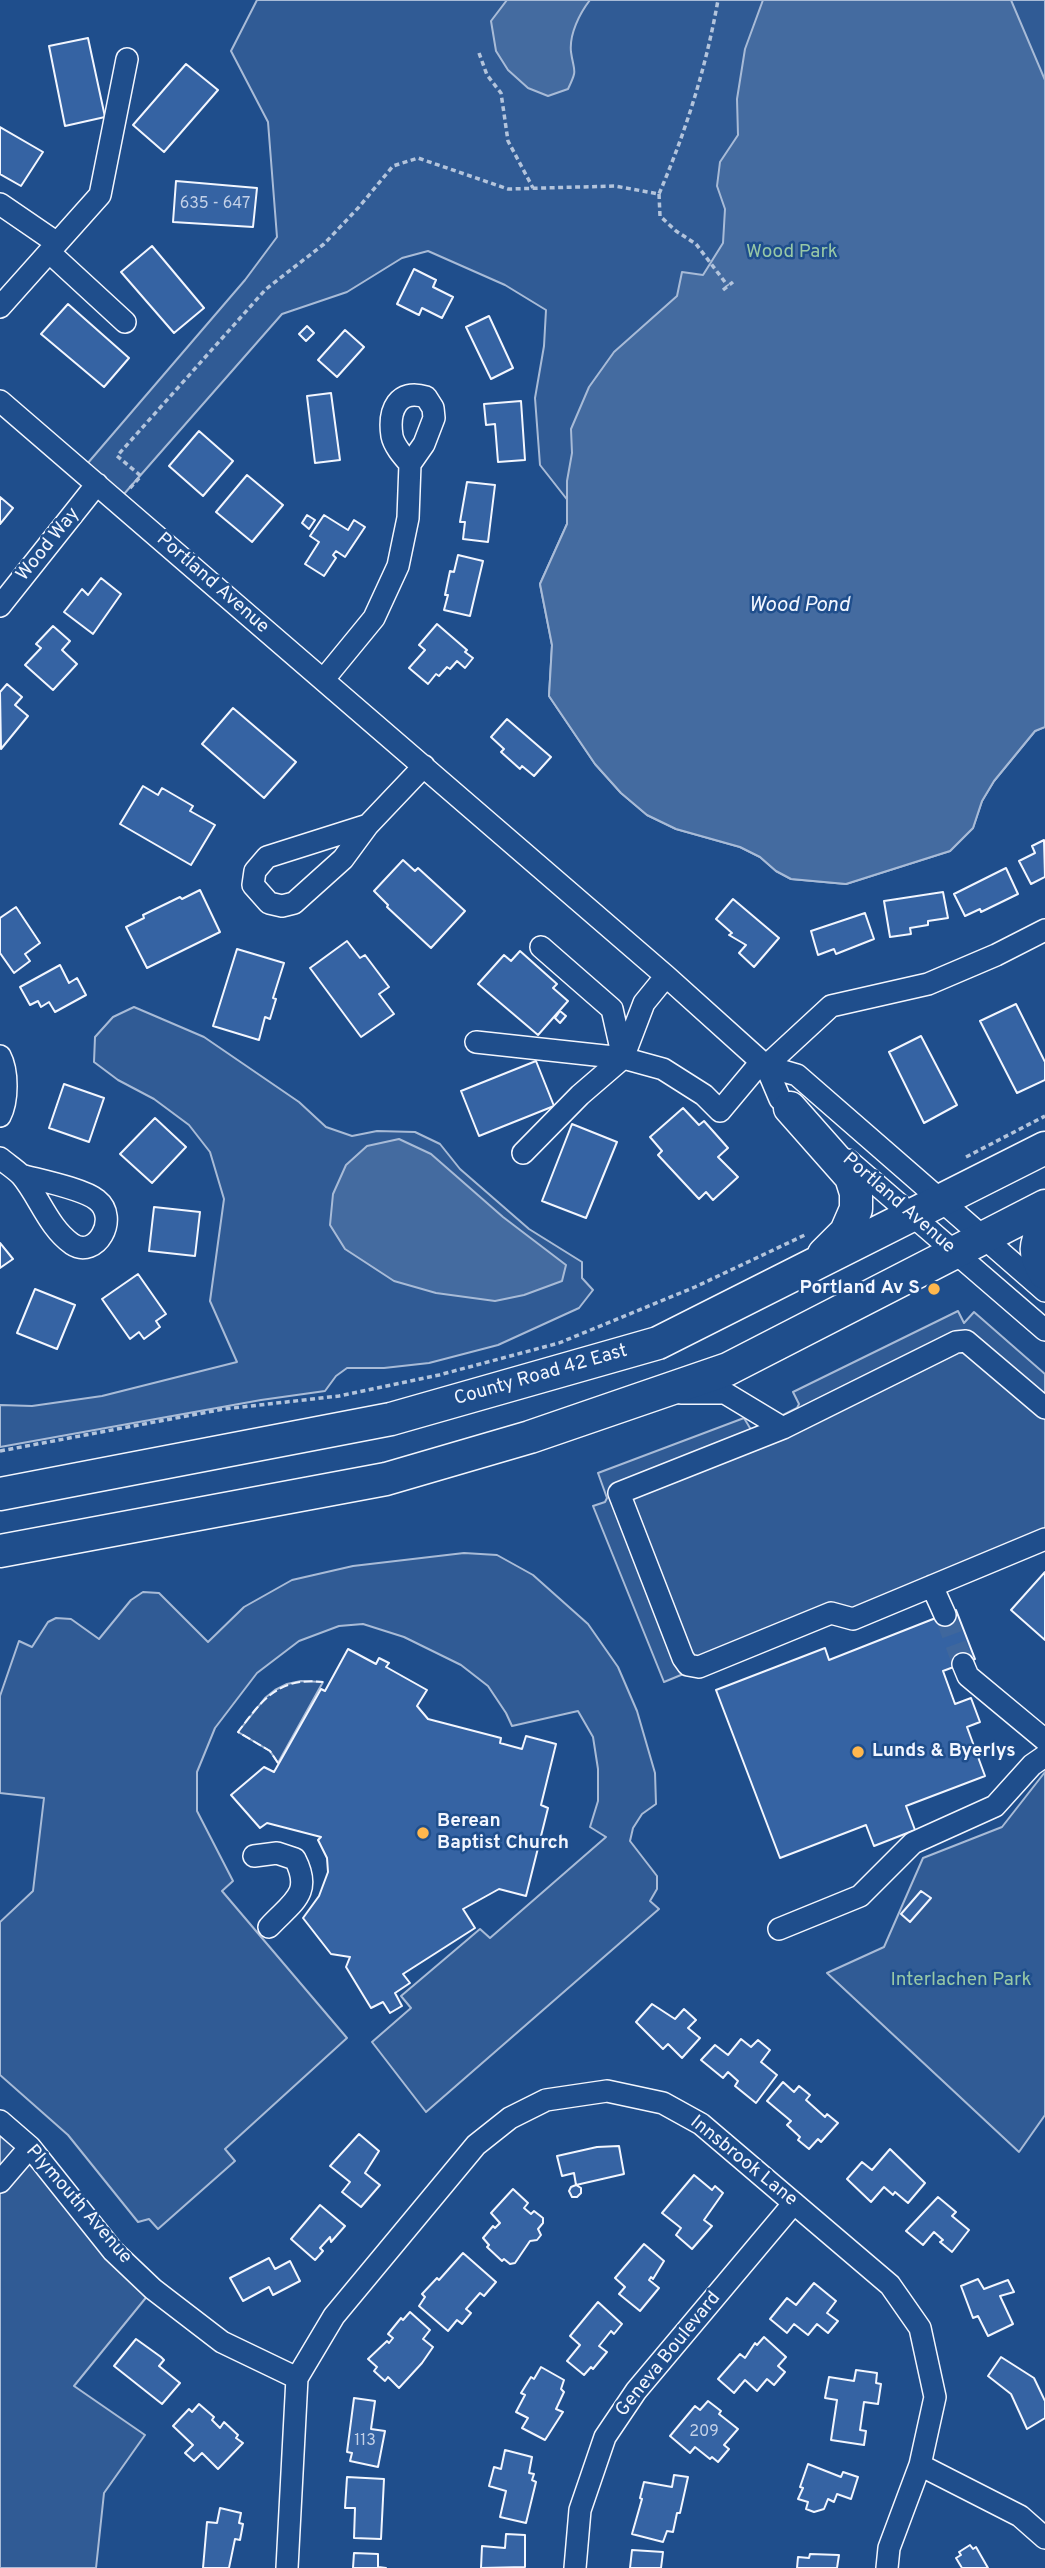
<!DOCTYPE html>
<style>
body{margin:0}
canvas{display:block;background:#1f4e8c}
</style>
<canvas width="1045" height="2568"></canvas>
<script>
const ctx = document.querySelector('canvas').getContext('2d');
ctx.lineJoin = 'round';
function paint(path, color) { ctx.fillStyle = color; ctx.fill(path, 'evenodd'); }
function strokePath(path, color, width, dash) { ctx.strokeStyle = color; ctx.lineWidth = width; ctx.lineCap = dash ? 'butt' : 'round'; ctx.setLineDash(dash || []); ctx.stroke(path); }
function label(font, color, halo, rows, align = 'center') {
  ctx.font = font + ' Overpass,sans-serif'; ctx.lineWidth = 5; ctx.setLineDash([]); ctx.textBaseline = 'middle'; ctx.strokeStyle = halo; ctx.fillStyle = color; for (const [text, x, y, turn = 0] of rows) {
    ctx.save(); ctx.translate(x, y); ctx.rotate((+turn || 0) * Math.PI / 180); ctx.textAlign = isNaN(turn) ? turn : align; if (halo) ctx.strokeText(text, 0, 0); ctx.fillText(text, 0, 0); ctx.restore();
  }
}
const built = new Path2D(`
 M257,0H1045V727L1035,731L994,781L982,801L973,828L950,851L846,884L791,879L776,871L760,857L740,847L676,829L647,815L621,793L595,764L549,696L552,645L540,584L567,524L569,502L540,465L535,398L544,346L546,310L505,285L428,251L402,258L347,292L282,314L117,502L81,471L245,280L277,237L268,122L231,51Z
 M134,1007L204,1037L299,1102L326,1127L352,1136L377,1131L415,1132L440,1144L460,1169L529,1229L582,1262V1278L593,1290L579,1308L498,1345L429,1363L384,1368H347L336,1376L325,1391L261,1400L0,1447V1405L32,1406L102,1396L237,1362L210,1301L224,1199L210,1152L189,1125L154,1099L118,1080L94,1062L95,1037L113,1017Z
 M958,1311L964,1323L974,1312L1045,1374V1539L853,1619L831,1613L664,1682L593,1506L605,1502L607,1498L598,1473L744,1418L750,1428L753,1430L797,1408L799,1404L793,1392Z
 M464,1553L497,1555L533,1575L588,1624L618,1667L637,1711L655,1773L656,1804L642,1814L633,1828L630,1841L657,1876V1889L650,1901L659,1909L426,2112L372,2042L411,2008L401,1996L480,1929L490,1938L606,1837L590,1827L598,1801V1769L593,1737L578,1711L512,1726L506,1713L488,1686L461,1665L404,1637L363,1624L339,1626L299,1641L257,1673L215,1728L197,1772V1811L233,1881L222,1891L347,2038L225,2149L235,2161L158,2229L149,2219L138,2222L68,2135L0,2075V1922L33,1891L44,1798L0,1793V1696L19,1641L32,1647L48,1622L56,1618L71,1619L99,1639L131,1600L143,1592L159,1593L208,1642L244,1607L292,1580L353,1566Z
 M301,1681L323,1682L278,1763L270,1751L238,1732L265,1698L275,1690L287,1684Z
 M1045,1772V2115L1019,2152L827,1973L884,1947L923,1858L1002,1827Z
 M0,2121L153,2289L74,2386L145,2435L104,2493L96,2568H0Z`);
const water = new Path2D(`
 M507,0H590C580,13 569,34 571,52C574,73 578,68 568,89L548,96L528,88L508,70L496,51L491,21Z
 M763,0H1011L1045,80V727L1035,731L994,781L982,801L973,828L950,851L846,884L791,879L776,871L760,857L740,847L676,829L647,815L621,793L595,764L549,696L552,645L540,584L567,524V481L572,453L571,429L589,387L614,352L677,296L682,272L703,275L723,243L725,209L717,186L720,162L738,135L737,99L745,49Z
 M399,1139L431,1154L503,1217L566,1265L562,1281L524,1295L495,1301L436,1293L394,1281L345,1249L330,1225L333,1194L346,1165L367,1146Z`);
const building = new Path2D(`
 M88,38L105,117L65,126L49,46Z
 M186,64L218,90L164,152L133,125Z
 M0,127L43,152L21,186L0,174Z
 M176,181L257,188L253,227L173,222Z
 M152,246L204,308L174,333L121,272Z
 M414,269L436,280L433,287L453,297L442,318L422,308L419,315L397,304Z
 M68,304L129,358L104,387L41,334Z
 M489,316L513,368L491,379L466,327Z
 M307,326L314,333L306,341L299,334Z
 M345,330L364,347L337,377L318,360Z
 M331,393L340,460L315,463L307,396Z
 M521,401L525,460L498,462L495,424L486,425L484,404Z
 M199,431L233,461L203,496L169,466Z
 M247,475L283,505L252,542L216,512Z
 M467,482L495,485L488,542L463,539L465,522H460Z
 M0,497L13,508L0,524Z
 M307,515L315,520L309,529L302,523Z
 M324,515L348,530L354,520L365,527L345,557L336,551L333,555L336,558L324,576L305,564L319,542L310,536Z
 M458,555L483,561L470,616L444,610L448,595H445L450,571L454,572Z
 M101,578L121,594L93,634L64,612L82,589L88,595Z
 M437,624L467,650L465,652L473,658L465,668L457,661L450,669L447,667L439,676L436,674L428,684L409,668L425,650L419,645Z
 M53,626L70,641L62,650L77,664L53,690L25,665L41,648L36,644Z
 M7,684L22,697L15,705L28,716L1,749L0,692Z
 M233,708L296,762L264,798L202,744Z
 M507,719L551,757L534,776L522,766L520,769L501,752L504,749L491,737Z
 M143,786L158,795L162,788L193,806L190,811L215,825L191,865L120,824Z
 M1044,840L1045,877L1031,884L1019,861L1035,853L1032,846Z
 M403,860L415,871L418,868L465,911L431,948L387,907L388,905L374,891Z
 M1006,868L1018,894L981,912L980,909L965,916L954,894Z
 M200,890L220,932L147,968L126,927L144,918L143,915L180,897L182,899Z
 M943,892L948,918L928,921V925L910,928L911,934L890,937L884,901Z
 M733,899L779,938L754,967L739,953L746,945L729,935L732,933L716,919Z
 M16,907L40,943L25,954L30,961L14,973L0,953V918Z
 M865,913L874,939L836,954L834,949L818,955L811,931Z
 M347,941L360,958L365,955L389,987L379,994L394,1014L361,1037L310,968Z
 M237,949L284,963L273,998L276,999L270,1019L265,1017L259,1040L213,1026Z
 M520,951L557,984L553,988L568,1001L538,1035L478,984L504,955L511,961Z
 M60,965L69,983L77,978L86,995L55,1012L49,1002L41,1007L38,1001L30,1005L20,987Z
 M1016,1004L1045,1062V1080L1017,1093L980,1021Z
 M560,1011L566,1016L560,1023L555,1018Z
 M921,1036L957,1105L924,1123L889,1052Z
 M536,1061L554,1106L479,1136L461,1091Z
 M64,1084L104,1098L89,1142L49,1128Z
 M683,1108L699,1125L704,1121L728,1148L718,1157L738,1177L713,1200L706,1192L699,1199L658,1155L662,1151L650,1137Z
 M155,1118L186,1147L152,1183L120,1154Z
 M572,1124L617,1142L586,1218L542,1201Z
 M154,1207L200,1212L195,1256L149,1251Z
 M0,1243L13,1259L0,1268Z
 M138,1274L166,1314L156,1321L160,1327L144,1339L139,1332L130,1339L102,1299Z
 M35,1289L75,1305L57,1349L17,1333Z
 M1045,1572V1640L1011,1610Z
 M956,1610L975,1659L943,1671L955,1704L971,1698L980,1722L967,1727L985,1776L906,1806L915,1830L874,1846L866,1825L780,1858L716,1690L825,1648L829,1660Z
 M348,1649L376,1664L379,1658L389,1663L386,1667L427,1690L417,1706L428,1719L501,1738L500,1743L522,1749L526,1736L556,1744L541,1805L548,1808L526,1896L499,1889L463,1909L475,1928L403,1974L410,1983L395,1993L402,2006L390,2013L383,2002L371,2008L346,1967L350,1957L331,1954L303,1918L319,1896L328,1872L327,1858L318,1840L321,1837L267,1823L260,1828L231,1795L264,1767L274,1772L321,1689L325,1691Z
 M921,1891L931,1898L910,1922L901,1914Z
 M652,2004L675,2019L684,2009L696,2020L688,2028L700,2038L682,2058L668,2044L663,2049L636,2022Z
 M741,2039L751,2047L758,2040L770,2050L761,2062L777,2075L756,2103L735,2086L738,2081L728,2072L723,2078L701,2060L715,2045L728,2055Z
 M783,2082L794,2092L799,2086L810,2095L806,2100L825,2117L827,2114L838,2123L821,2142L818,2139L809,2149L798,2140L800,2137L787,2125L791,2121L767,2101Z
 M359,2134L379,2151L365,2173L380,2185L361,2207L342,2192L350,2182L330,2166Z
 M619,2146L624,2174L576,2185L574,2173L562,2176L557,2156L597,2147Z
 M890,2149L925,2183L908,2203L895,2192L893,2195L884,2187L871,2202L847,2179L862,2162L872,2170Z
 M694,2175L712,2190L715,2186L723,2193L704,2220L712,2226L692,2249L676,2235L681,2228L662,2213Z
 M576,2185L581,2188V2193L577,2197H572L569,2191L571,2187Z
 M513,2189L528,2203L524,2208L531,2214L534,2211L543,2218V2223L538,2229L541,2235L537,2240L530,2241L515,2263L510,2264L504,2259L502,2261L487,2247L489,2245L483,2238L493,2226L495,2228L500,2223L491,2213Z
 M938,2197L956,2212L952,2216L969,2230L952,2252L940,2242L943,2240L934,2232L923,2245L906,2231Z
 M320,2205L345,2226L331,2242L330,2237L320,2248L323,2251L315,2260L291,2239Z
 M644,2244L664,2261L653,2279L651,2277L649,2280L659,2288L640,2311L619,2294L625,2287L615,2278Z
 M463,2253L496,2282L484,2296L480,2293L466,2309L471,2313L462,2324L457,2320L448,2331L419,2306L425,2297L422,2294L437,2278L439,2280Z
 M269,2258L275,2269L290,2261L300,2281L273,2295L269,2287L243,2301L230,2278Z
 M978,2279L984,2289L1008,2280L1014,2292L1000,2296L1013,2324L988,2336L978,2316L973,2318L961,2286Z
 M814,2283L836,2301L827,2313L838,2321L828,2333L817,2324L808,2335L794,2324L787,2333L770,2319L787,2298L796,2305Z
 M598,2302L622,2324L614,2334L611,2331L599,2346L607,2352L593,2369L591,2367L584,2375L567,2361L580,2345L570,2336Z
 M410,2312L430,2330L423,2339L433,2347L422,2363L399,2388L388,2377L385,2381L374,2371L377,2367L368,2359L387,2341L389,2343L393,2338L388,2334L401,2318L403,2320Z
 M764,2337L786,2357L778,2366L785,2372L774,2385L767,2379L757,2391L745,2380L734,2393L718,2379L740,2354L745,2358L755,2343L757,2345Z
 M136,2339L161,2357L164,2360L159,2366L180,2383L162,2404L114,2366Z
 M1001,2357L1034,2378L1045,2401V2418L1027,2429L1011,2394L988,2376Z
 M541,2367L564,2380L561,2389L564,2392L556,2409L563,2412L545,2440L522,2428L528,2418L516,2412L525,2395L521,2393L531,2377L534,2379Z
 M856,2370L877,2373L876,2383L881,2384L878,2404L864,2402L860,2430L866,2431L864,2445L831,2440L837,2400L825,2398L829,2377L854,2381Z
 M354,2398L375,2401L371,2429L385,2431L378,2467L350,2461L352,2453L347,2452Z
 M708,2401L721,2411L719,2414L738,2429L724,2445L729,2449L718,2462L712,2457L710,2459L695,2447L690,2453L670,2436L695,2406L700,2410Z
 M199,2404L214,2417L212,2420L220,2428L224,2422L238,2435L236,2438L243,2443L218,2469L202,2453L194,2461L185,2453L193,2445L173,2426L189,2409L192,2412Z
 M505,2450L532,2457L529,2473L534,2474L532,2480L536,2482L526,2523L500,2517L506,2491L489,2486L494,2467L501,2469Z
 M808,2464L841,2477L843,2472L858,2477L851,2499L837,2494L834,2502L828,2499L824,2509L814,2512L806,2509L808,2502L798,2499L803,2488L800,2487Z
 M674,2475L688,2477L680,2513H677L673,2532L667,2531L663,2542L632,2534L642,2499L640,2498L644,2482L672,2487Z
 M347,2477L384,2479L381,2539L354,2538L355,2508H345Z
 M220,2508L241,2513L239,2523L243,2524L240,2540L235,2539L229,2568H203L207,2522L217,2523Z
 M506,2534L525,2535V2567L481,2568L482,2546L505,2548Z
 M970,2545L973,2549L976,2547L988,2568H962L956,2558L961,2555L959,2552Z
 M632,2550L663,2552L661,2568H630Z
 M354,2553L378,2554V2567L386,2568H353Z
 M810,2554L839,2555L837,2568H797L798,2557L809,2558Z`);
const minorTunnel = new Path2D(`
 M945,1615L963,1664`);
const path = new Path2D(`
 M479,53L487,75L501,93L508,141L533,188
 M659,194L660,216L676,231L696,244L728,286
 M723,290L733,282
 M130,488L141,476L117,456L266,289L324,244L359,207L393,166L418,158L508,189L615,186L659,194C686,131 706,68 718,0
 M966,1157L1045,1116
 M0,1451L224,1409L339,1396L439,1375L559,1343L695,1287L807,1234`);
const minor = new Path2D(`
 M0,204L57,243
 M49,252L125,322
 M0,307L100,195L127,59
 M0,401L666,976L766,1066L780,1099L798,1115
 M0,606L97,484
 M324,679L374,618L398,566L408,518L410,464L424,444L434,418L433,408L426,397C398,388 388,410 392,436C394,446 403,456 410,464
 M368,825L267,857L255,871L253,885L269,903L282,906L294,903L343,859L368,825L424,766
 M541,947L612,1009L623,1058
 M476,1042L623,1058L580,1095L523,1153
 M0,1056C8,1071 8,1101 0,1116
 M623,1058L663,1069L704,1095L720,1111L761,1062
 M623,1058L644,1003L666,976
 M766,1066L797,1075L1045,1291
 M766,1066L831,1006L928,984L996,955L1045,930
 M0,1158C7,1164 15,1169 21,1175C39,1196 48,1227 72,1244C96,1260 120,1218 97,1200C84,1189 39,1180 21,1175
 M848,1160L1045,1330
 M681,1393H725L783,1428
 M1045,1408L966,1341L956,1342L783,1428L619,1493L683,1658L688,1665L699,1667L831,1613L853,1619L1045,1539
 M932,1586L945,1615
 M963,1664L968,1676L1045,1740
 M254,1856L277,1853L295,1859C313,1894 292,1902 269,1927
 M779,1929L860,1896L913,1843L995,1806L1032,1765L1045,1756
 M0,2121L30,2147L113,2251L153,2289L222,2342L297,2378
 M0,2182L30,2147
 M920,2465L1020,2516L1045,2538
 M287,2568L297,2378L334,2316L476,2145L510,2118L546,2100L607,2091L663,2103L701,2124L890,2285L920,2328L935,2397L920,2465L889,2548L887,2568
 M575,2568L580,2510L605,2437L636,2391L794,2203`);
const highway = new Path2D(`
 M790,1108L851,1177L856,1193V1209L846,1232L824,1254
 M1045,1224C1035,1245 1033,1253 1045,1273
 M0,1494L391,1419L658,1343L1045,1148
 M0,1551L386,1479L530,1437L728,1369L1045,1206`);
const fence = new Path2D(`
 M278,1763L270,1751L238,1732C262,1700 278,1677 323,1682`);
const markers = [
 [934,1289,7,"#ffb74d"],
 [858,1752,7,"#ffb74d"],
 [423,1833,7,"#ffb74d"]
];
const numberNames = [
 ["635 - 647",215,205],
 ["209",704,2433],
 ["113",365,2442]
];
const parkNames = [
 ["Wood Park",792,253],
 ["Interlachen Park",961,1981]
];
const streetNames = [
 ["Wood Way",49,545,-51],
 ["Portland Avenue",212,584,41],
 ["Portland Avenue",898,1204,41],
 ["County Road 42 East",541,1376,-16],
 ["Innsbrook Lane",743,2162,39],
 ["Plymouth Avenue",78,2205,49],
 ["Geneva Boulevard",669,2355,-51]
];
const poiNames = [
 ["Portland Av S",920,1289,"right"],
 ["Lunds & Byerlys",872,1752],
 ["Berean",437,1822],
 ["Baptist Church",437,1844]
];
const waterNames = [
 ["Wood Pond",799,607]
];
paint(built, '#305b95');
strokePath(built, '#a8bbd7', 2);
paint(water, '#446ba0');
strokePath(water, '#a8bbd7', 2);
paint(building, '#3563a3');
strokePath(building, '#f2f6ff', 2);
strokePath(minorTunnel, '#3f679d', 21, [21, 10]);
strokePath(minor, '#f2f6ff', 24);
strokePath(highway, '#f2f6ff', 35);
strokePath(path, '#b3c4dc', 3.5, [5, 3.5]);
strokePath(minor, '#1f4e8c', 21);
strokePath(highway, '#1f4e8c', 32);
strokePath(fence, '#f2f6ff', 2, [9, 3.5]);
for (const [x, y, r, color] of markers) { const dot = new Path2D(); dot.arc(x, y, r, 0, 2 * Math.PI); ctx.fillStyle = color; ctx.fill(dot); strokePath(dot, '#1f4e8c', 2.5); }
label('16px', '#c3d1e8', null, numberNames);
label('19px', '#97c8a6', '#1f4e8c', parkNames);
label('19px', '#f2f6ff', '#1f4e8c', streetNames);
label('bold 19px', '#f2f6ff', '#1f4e8c', poiNames, 'left');
label('italic 21px', '#f2f6ff', '#1f4e8c', waterNames);
</script>
